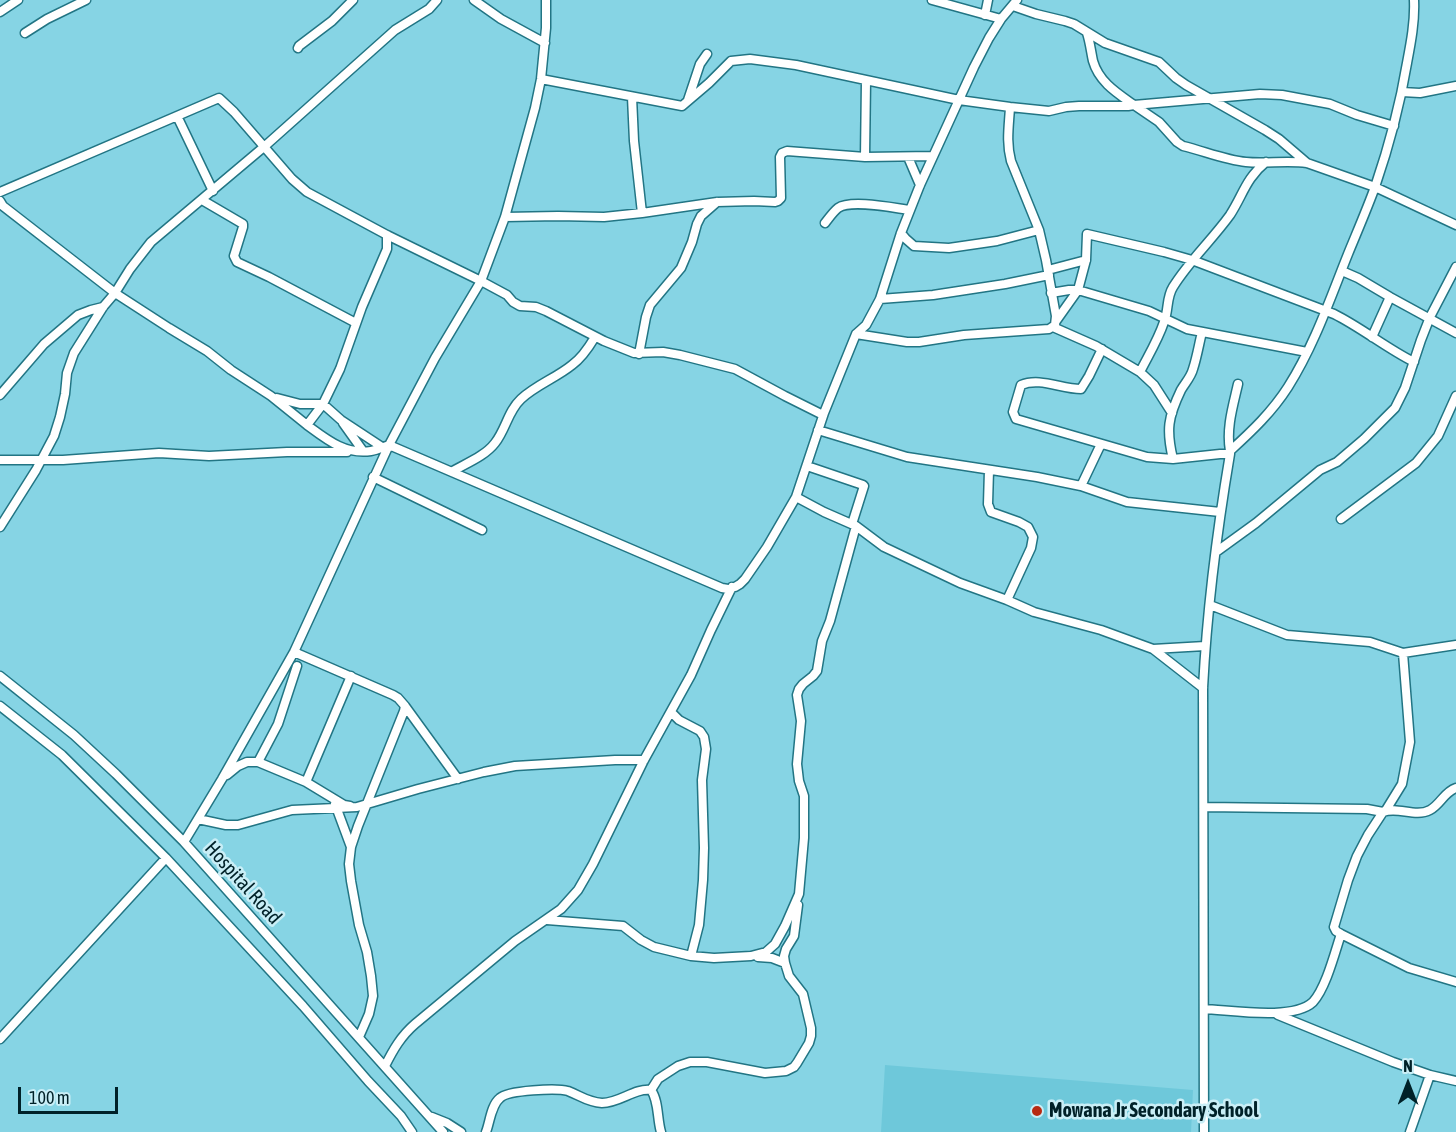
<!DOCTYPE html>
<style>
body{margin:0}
#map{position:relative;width:1456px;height:1132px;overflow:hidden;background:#86d4e4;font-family:"Asap Condensed",sans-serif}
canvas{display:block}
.north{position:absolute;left:1378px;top:1054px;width:60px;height:60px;-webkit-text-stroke:4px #c9eef6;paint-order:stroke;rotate:0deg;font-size:16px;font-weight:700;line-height:24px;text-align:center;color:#002128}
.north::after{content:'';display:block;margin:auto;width:21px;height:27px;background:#002128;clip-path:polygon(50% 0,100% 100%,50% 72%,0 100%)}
.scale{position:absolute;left:18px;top:1087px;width:100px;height:27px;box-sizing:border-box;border:3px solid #002128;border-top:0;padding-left:8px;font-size:18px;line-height:21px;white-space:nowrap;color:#002128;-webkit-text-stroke:4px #c9eef6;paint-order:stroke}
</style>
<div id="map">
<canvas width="1456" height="1132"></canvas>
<div class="north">N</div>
<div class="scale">100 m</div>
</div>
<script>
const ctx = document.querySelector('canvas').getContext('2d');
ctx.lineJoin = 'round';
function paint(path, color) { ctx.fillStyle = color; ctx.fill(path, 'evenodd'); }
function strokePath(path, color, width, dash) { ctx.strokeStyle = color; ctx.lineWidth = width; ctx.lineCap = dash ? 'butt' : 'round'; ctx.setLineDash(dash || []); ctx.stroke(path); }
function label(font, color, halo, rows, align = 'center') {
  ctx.font = font + ' "Asap Condensed",sans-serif'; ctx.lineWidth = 5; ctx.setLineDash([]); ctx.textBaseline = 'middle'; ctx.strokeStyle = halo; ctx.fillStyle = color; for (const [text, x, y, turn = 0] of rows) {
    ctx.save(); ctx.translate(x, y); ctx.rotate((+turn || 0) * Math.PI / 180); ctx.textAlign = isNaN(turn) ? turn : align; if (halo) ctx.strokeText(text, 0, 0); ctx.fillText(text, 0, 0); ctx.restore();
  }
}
const built = new Path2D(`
 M885,1065L1193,1090L1191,1132H881Z`);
const street = new Path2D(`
 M474,0L501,19L545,43
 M932,0L1001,19
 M1013,6L1036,14L1065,21L1074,24L1105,43L1159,62L1176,78L1186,85L1265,130L1279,139L1307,163
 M0,12L18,0
 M985,15L988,0
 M25,33L47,19L86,0
 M1087,33C1090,42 1091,52 1093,61C1099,82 1117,93 1134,105L1260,94L1282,95L1330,104L1357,115L1394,126
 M298,48L299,46L332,21L353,0
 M541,79L682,106L709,83L731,61L750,59L796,65L959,100L1010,107L1049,111L1066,107L1079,106H1128L1134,105L1159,122L1177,142L1183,146C1204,151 1225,160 1246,162C1267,164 1286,160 1307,163L1375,187L1456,225
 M1402,92L1420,93L1456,86
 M632,97L634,141L642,213
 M688,100L700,64L707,54
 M177,116L213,191
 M865,157L866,81
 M908,157L920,185
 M0,192L219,98L234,112L292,179L307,192L387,235L481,281L507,295L513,302L520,306L536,307L546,311L604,341L634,353L663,352L680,355L735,369L785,396L823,415
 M202,200L243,224V227L234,256L237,262L269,277L356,323
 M0,201L3,206L115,293L169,328L207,351L231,370L271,396L307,425L323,404L340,369L362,307L387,249V235
 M505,217L558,216L604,217L642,213L717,202L754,201L775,202L778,201L781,198L780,157L782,153L787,151L865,157L933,156
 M825,223C829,218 833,212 838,208C851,199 894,208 910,210
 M901,233L906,239L914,246L949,248L997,241L1039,230
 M1048,270L1086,260
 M1342,271L1358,278L1390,297L1456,333
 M1051,293L1069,290H1078L1149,311L1187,329L1307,352
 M880,299L933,295L1005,284L1049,275
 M1056,321L1078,290L1086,260L1087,234L1164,252L1192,260L1334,314C1362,328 1386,348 1414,362
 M1053,327L1096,346L1140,372L1154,385L1172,413
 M856,334L907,342H919L964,335L1049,329L1055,325L1056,316L1046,260L1039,230L1011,161C1006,142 1009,126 1010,107
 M1372,337L1390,297
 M1102,349L1089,376L1081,389C1061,389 1040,377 1021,385L1013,412L1016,419L1147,457L1173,459L1220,454H1230
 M639,354L646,317L650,305L681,268L692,242L697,224L701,216L717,202
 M1140,372C1148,356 1158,340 1164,322C1169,310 1166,298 1173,287C1189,261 1212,240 1230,215C1243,195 1246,178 1266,162
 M0,395L44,344L78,315L91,310L103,307
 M277,398L300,404H323L341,420L382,447
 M343,423L363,451
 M307,425C326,439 345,455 371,451C377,450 383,447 389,445L435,358L481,281L505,217L535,108L541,79L546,28V0
 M818,430L907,457L1037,477L1081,486L1127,502L1220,512
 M1230,451C1226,428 1233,406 1238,384
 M1173,459C1166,430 1168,417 1181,390C1185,383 1191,377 1193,369C1197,357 1199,344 1202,332
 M0,460H63L159,453L209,456L287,452H347
 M807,466L863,485L864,486L852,524
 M989,470L988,504L991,512L1019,522L1028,527L1033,537L1031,548L1007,600
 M453,471C467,463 485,456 495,443C506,429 508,411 521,399C536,385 556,378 572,365C582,358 589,347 595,337
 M373,477L482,530
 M1081,486L1101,444
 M796,497L824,512L856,526L884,547L960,583L1007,600L1034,612L1101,630L1153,649L1203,688
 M1341,519L1416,463L1438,436L1456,396
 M0,527L36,470L54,436L60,417L65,394L67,373L74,353L103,307L115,293L130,269L151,242L265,146L395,30L429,9L437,0
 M1216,552L1256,523L1320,470L1337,462L1364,439L1395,408L1405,388L1421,340L1430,317L1456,267
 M1210,605L1287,635L1370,642L1403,653L1456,645
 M1153,649L1205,646
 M294,652L393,695L398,698L405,706L404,711L358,826L351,847L349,864L351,881L359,925L367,952L371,976L373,996L369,1014L359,1037
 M0,676L74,735L116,774L184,842L443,1132
 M0,706L62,755L166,858L303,1006L368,1081L401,1116L412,1132
 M405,706L458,779
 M671,712L679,720L700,731L704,737L706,749L702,780L704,848L703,880L699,925L691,956
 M258,762L278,724L297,666
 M227,775L238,766L247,762H258L306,782L344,805L350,806
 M306,782L351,676
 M335,804L351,847
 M1204,807L1367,809L1383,812C1398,806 1415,818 1430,810C1441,804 1444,792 1456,788
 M1386,810L1402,784L1410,742L1403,653
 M198,819L226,825H238L292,810L357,807L418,789L484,772L515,766L615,760H644
 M184,842L222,779L294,652L389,445L722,588L728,589L735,587L740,584L745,579L767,547L796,497L824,413L856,334L866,325L880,299L901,233L920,185L974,67L989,38L1001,19L1017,0
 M547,920L623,926L641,940L654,947L691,956L714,958L751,956L766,952L775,944L785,926L799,894L804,838V796L799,781L797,764L801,721L797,695L799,689L803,684L813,676L817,671L822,641L830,621L856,526
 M1341,934L1336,931L1334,927L1348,880L1357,856L1368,835L1383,812
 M758,957L772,958L785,963
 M1204,1009C1231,1010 1293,1021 1313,1002C1326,988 1335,952 1341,934L1409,968L1456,982
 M1278,1015L1393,1062L1430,1075L1456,1081
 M0,1039L166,858
 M385,1066C393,1050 401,1036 415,1024L515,941L561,909L578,890L593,864L644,760L691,675L711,630L732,587
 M651,1090L658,1079L678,1066L690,1062H707L765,1073L786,1071L794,1067L797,1063L809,1043L811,1036V1028L803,994L789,976L785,963L784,956L786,949L794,936L798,905
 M651,1090C659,1101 657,1119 661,1132
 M432,1117L447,1123L461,1132
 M486,1132C490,1122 491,1105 500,1098C508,1090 557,1088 568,1091C581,1096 587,1102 602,1103C620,1103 634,1088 651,1090
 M1204,1132L1203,688C1207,610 1217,531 1230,454V451C1252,431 1272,412 1288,387C1314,346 1330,299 1348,254C1357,232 1367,209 1375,187C1389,146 1400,105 1407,63C1411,42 1415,21 1414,0
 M1410,1132L1430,1075`);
const markers = [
 [1037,1111,6,"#b72a12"]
];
const streetNames = [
 ["Hospital Road",243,883,48]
];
const poiNames = [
 ["Mowana Jr Secondary School",1049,1111]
];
paint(built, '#6ec8da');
strokePath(street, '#227584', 11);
strokePath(street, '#fff', 8);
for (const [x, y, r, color] of markers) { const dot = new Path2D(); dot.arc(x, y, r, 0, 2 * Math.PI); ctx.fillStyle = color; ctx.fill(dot); strokePath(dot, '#c9eef6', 2); }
label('20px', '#002128', '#c9eef6', streetNames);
label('bold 20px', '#002128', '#c9eef6', poiNames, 'left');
</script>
